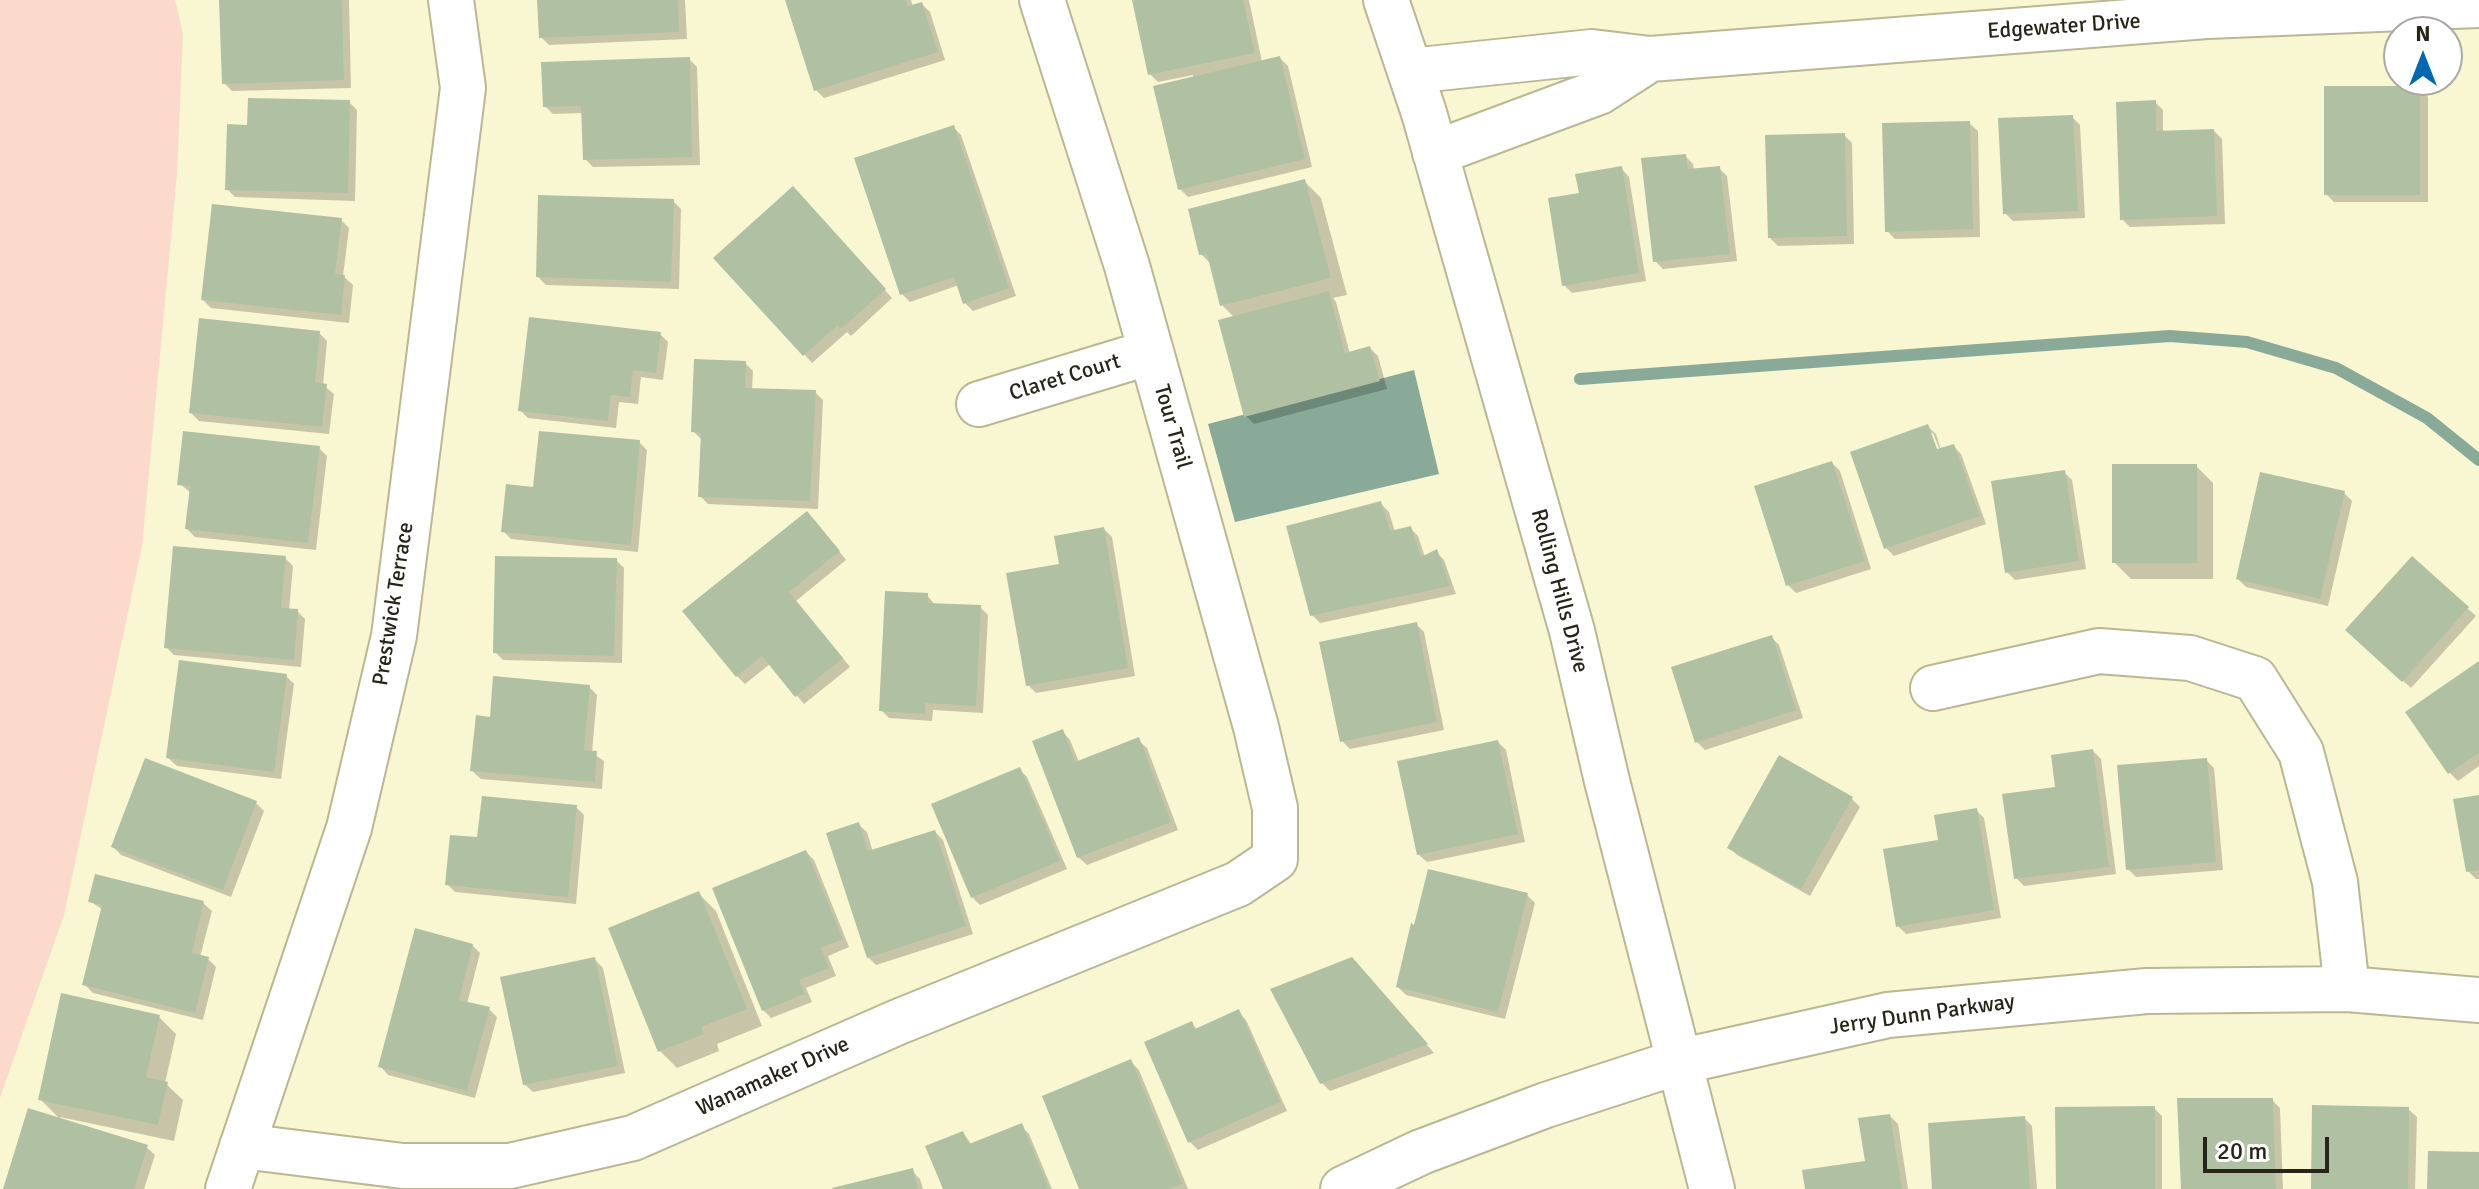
<!DOCTYPE html>
<style>
body{margin:0}
#map{position:relative;width:2479px;height:1189px;overflow:hidden;background:#f9f6d2;font-family:Signika,sans-serif}
canvas{display:block}
.north{position:absolute;left:2383px;top:16px;width:80px;height:80px;box-sizing:border-box;background:#fff;border:2px solid #a9a8a3;border-radius:50%;rotate:0deg;font-size:22px;font-weight:700;line-height:32px;text-align:center;color:#272518}
.north::after{content:'';display:block;margin:auto;width:28px;height:36px;background:#0067b3;clip-path:polygon(50% 0,100% 100%,50% 72%,0 100%)}
.scale{position:absolute;left:2203px;top:1137px;width:126px;height:36px;box-sizing:border-box;border:4px solid #272518;border-top:0;padding-left:10px;font-size:24px;line-height:28px;white-space:nowrap;color:#272518;-webkit-text-stroke:6px #fff;paint-order:stroke}
</style>
<div id="map">
<canvas width="2479" height="1189"></canvas>
<div class="north">N</div>
<div class="scale">20 m</div>
</div>
<script>
const ctx = document.querySelector('canvas').getContext('2d');
ctx.lineJoin = 'round';
function paint(path, color) { ctx.fillStyle = color; ctx.fill(path, 'evenodd'); }
function strokePath(path, color, width, dash) { ctx.strokeStyle = color; ctx.lineWidth = width; ctx.lineCap = dash ? 'butt' : 'round'; ctx.setLineDash(dash || []); ctx.stroke(path); }
function label(font, color, halo, rows, align = 'center') {
  ctx.font = font + ' Signika,sans-serif'; ctx.lineWidth = 8; ctx.setLineDash([]); ctx.textBaseline = 'middle'; ctx.strokeStyle = halo; ctx.fillStyle = color; for (const [text, x, y, turn = 0] of rows) {
    ctx.save(); ctx.translate(x, y); ctx.rotate((+turn || 0) * Math.PI / 180); ctx.textAlign = isNaN(turn) ? turn : align; if (halo) ctx.strokeText(text, 0, 0); ctx.fillText(text, 0, 0); ctx.restore();
  }
}
const green = new Path2D(`
 M0,0H175L183,34L177,174L142,546L64,915L0,1098Z`);
const water = new Path2D(`
 M1414,370L1439,474L1235,522L1208,424Z`);
const shadow = new Path2D(`
 M221,0H349L351,88L232,91L224,83Z
 M539,0H685L687,39L549,45L541,37Z
 M787,0H911L913,7L922,4L930,12L945,60L824,98L816,90Z
 M1134,0H1249L1262,62L1280,58L1288,66L1312,167L1188,197L1180,189L1193,75L1158,82L1150,74Z
 M689,59L697,67L700,165L593,167L585,159L583,113L553,114L545,106Z
 M2420,88L2428,97V202H2334L2326,194Z
 M349,102L357,110L355,201L235,197L227,189L249,127Z
 M2155,102L2163,110V133L2214,131L2222,139L2225,224L2130,227L2122,219Z
 M2072,117L2080,125L2085,218L2013,221L2005,213Z
 M1969,123L1978,131L1980,237L1895,239L1887,231Z
 M953,127L961,135L1016,296L973,311L965,303L959,285L910,302L902,294Z
 M1844,135L1852,143L1854,244L1778,246L1770,238Z
 M1685,156L1693,164L1694,170L1719,168L1727,176L1737,261L1663,269L1655,261Z
 M1621,168L1629,177L1646,281L1572,293L1564,285L1581,195Z
 M1304,181L1321,198L1347,295L1333,298L1336,302L1350,354L1370,348L1378,356L1387,389L1254,424L1246,416L1235,318L1222,305L1211,264L1201,254Z
 M800,196L892,298L851,336L847,332L812,363L716,258Z
 M673,201L681,209L679,289L546,285L538,277Z
 M341,220L349,228L343,276L353,285L349,323L211,308L203,300Z
 M319,333L327,341L323,385L334,394L329,434L199,421L191,413Z
 M660,334L668,342L663,380L641,377L638,404L619,402L616,428L528,418L520,410Z
 M745,363L753,371L752,390L815,392L823,400L818,509L708,504L700,496L701,439L693,431Z
 M1927,426L1936,434L1941,450L1953,446L1961,454L1986,524L1894,556L1886,548L1852,453ZM1929,433H1933L1943,458L1939,460Z
 M639,442L647,450L638,552L511,539L503,531Z
 M319,448L327,456L316,550L195,537L187,529L191,493L180,484Z
 M1832,463L1840,471L1871,569L1796,593L1788,585Z
 M2196,466L2213,483V579H2131L2114,562Z
 M2064,472L2072,480L2086,569L2015,580L2007,572Z
 M2344,493L2352,501L2328,606L2246,587L2238,579Z
 M1381,504L1389,512L1395,532L1410,528L1418,536L1425,557L1436,552L1444,560L1456,594L1320,623L1312,615Z
 M815,521L846,560L796,601L850,667L804,704L770,664L745,684L737,676Z
 M1104,529L1112,537L1135,676L1036,693L1028,685L1061,566Z
 M285,558L293,566L289,610L297,611L305,619L301,667L174,655L166,647Z
 M2412,558L2476,616L2411,688L2355,638Z
 M616,560L624,568L622,663L503,660L495,652Z
 M927,595L935,605L980,607L988,615L983,713L933,710L932,721L889,718L881,710Z
 M1416,624L1424,632L1444,730L1350,749L1342,741Z
 M1771,637L1779,645L1803,718L1705,750L1697,742Z
 M2479,664V766L2458,781L2450,773Z
 M286,676L294,684L281,779L177,766L168,758Z
 M589,687L597,695L592,753L604,761L602,789L481,779L472,771L492,719Z
 M1062,731L1070,740L1079,762L1138,740L1147,748L1178,830L1087,865L1078,857Z
 M1498,742L1506,750L1525,842L1427,862L1418,854Z
 M2093,751L2101,759L2116,874L2024,886L2016,878L2058,789Z
 M1780,758L1852,799L1860,807L1810,896L1737,855L1729,847Z
 M2206,760L2214,768L2223,870L2136,877L2128,869Z
 M1019,769L1027,777L1067,869L980,905L972,897Z
 M2479,797V879H2476L2468,871Z
 M256,803L264,811L231,897L121,855L113,847Z
 M576,807L584,815L576,904L455,892L447,884L479,840Z
 M1976,810L1984,818L2001,918L1906,934L1898,926L1940,842Z
 M858,824L867,832L873,852L935,832L943,840L973,934L876,965L868,957Z
 M806,852L814,860L849,947L828,956L836,976L806,988L812,1002L771,1018L763,1010Z
 M699,894L716,911L762,1026L717,1044L719,1051L677,1068L660,1051L610,929Z
 M1527,895L1535,903L1505,1019L1406,995L1398,987Z
 M90,901L203,903L212,911L200,957L208,959L216,967L203,1020L93,993L85,985L103,910Z
 M472,945L480,953L467,1004L489,1009L497,1017L475,1098L388,1075L380,1066Z
 M595,960L603,968L625,1073L533,1092L524,1084Z
 M1360,968L1434,1053L1330,1091L1322,1083Z
 M1238,1012L1246,1020L1287,1111L1198,1150L1190,1142L1191,1023L1198,1030Z
 M159,1017L176,1034L165,1083L183,1100L174,1141L60,1117V1119L40,1099Z
 M1131,1062L1139,1070L1188,1189H1082Z
 M2272,1100L2280,1108L2283,1189H2183Z
 M2154,1108L2162,1116V1189H2058Z
 M2408,1109L2417,1117L2415,1189H2313Z
 M1890,1116L1898,1124L1908,1189H1807L1867,1162Z
 M2024,1118L2032,1126L2037,1189H1934Z
 M1021,1126L1029,1134L1052,1189H945L963,1133L972,1145Z
 M146,1147L155,1155L144,1189H5Z
 M912,1171L920,1179L923,1189H835Z`);
const stream = new Path2D(`
 M1580,379L2170,336L2247,342L2336,368L2427,418L2479,460`);
const building = new Path2D(`
 M219,0H342L344,80L222,84Z
 M537,0H678L679,32L539,38Z
 M785,0H906L908,6L922,2L938,52L814,91Z
 M1132,0H1243L1255,53L1148,75Z
 M1280,56L1305,159L1178,190L1153,86Z
 M690,57L692,157L583,160L581,106L543,107L541,62Z
 M2324,86H2420V195H2324Z
 M248,98L350,100L348,193L225,190L227,124L247,125Z
 M2156,100V131L2214,129L2217,216L2120,220L2116,102Z
 M2073,115L2078,211L2003,214L1998,118Z
 M1970,121L1973,229L1885,232L1882,123Z
 M954,125L1009,288L963,304L954,277L900,295L854,158Z
 M1845,133L1847,236L1768,238L1765,135Z
 M1686,154L1688,169L1720,166L1730,254L1653,262L1641,158Z
 M1622,166L1639,273L1562,286L1548,198L1579,193L1575,174Z
 M1305,179L1331,278L1220,306L1207,254L1199,255L1188,209Z
 M793,186L886,289L841,329L838,325L803,356L713,258Z
 M538,195L674,199L671,282L536,277Z
 M212,204L342,218L335,274L345,275L341,315L201,300Z
 M1329,291L1345,353L1370,346L1380,381L1244,417L1218,320Z
 M529,317L661,332L656,373L633,370L630,397L611,395L608,421L518,411Z
 M199,318L320,331L315,382L327,384L322,427L189,413Z
 M694,359L746,361L745,388L816,390L810,501L698,497L701,433L691,432Z
 M1928,424L1937,449L1954,444L1980,516L1884,549L1850,452Z
 M183,431L320,446L308,543L185,529L190,486L177,485Z
 M539,431L640,440L631,545L501,532L506,484L533,487Z
 M1832,461L1865,561L1786,586L1754,486Z
 M2112,464H2197V563H2112Z
 M2065,470L2079,561L2005,573L1991,481Z
 M2260,472L2345,491L2320,599L2236,579Z
 M1381,501L1390,531L1411,526L1421,557L1437,549L1450,586L1310,616L1286,526Z
 M807,511L840,551L789,592L843,658L795,697L762,656L736,677L682,611Z
 M1104,527L1128,668L1026,686L1006,573L1059,564L1054,536Z
 M173,546L286,556L281,608L298,609L294,660L164,648Z
 M495,556L617,558L614,656L493,653Z
 M2412,556L2469,607L2402,682L2345,630Z
 M885,591L928,593V603L981,605L976,706L925,703V714L879,711Z
 M1417,622L1437,722L1340,742L1319,642Z
 M1772,635L1796,710L1695,743L1671,667Z
 M179,660L287,674L274,772L166,758Z
 M2479,661V753L2448,774L2405,712Z
 M493,676L590,685L584,750L597,751L595,782L470,771L476,715L490,717Z
 M1063,729L1075,762L1139,737L1171,822L1077,858L1032,741Z
 M1498,740L1518,834L1417,855L1397,761Z
 M2093,749L2109,867L2014,879L2002,794L2055,787L2051,755Z
 M1779,755L1853,797L1801,889L1727,848Z
 M145,758L257,801L223,890L111,847Z
 M2207,758L2216,862L2126,870L2117,765Z
 M1020,767L1060,861L971,898L931,804Z
 M2479,795V870L2466,872L2453,799Z
 M482,796L577,805L568,897L445,885L450,835L477,837Z
 M1977,808L1994,910L1896,927L1883,849L1938,840L1934,815Z
 M859,822L868,851L935,830L966,926L867,958L826,833Z
 M806,850L843,939L821,948L829,968L799,980L805,994L762,1011L712,888Z
 M1428,869L1528,893L1498,1012L1396,987L1411,923L1414,925Z
 M95,874L204,901L192,953L209,957L195,1013L82,985L102,905L88,902Z
 M699,891L747,1009L701,1027L704,1034L658,1052L608,928Z
 M415,928L473,944L459,1000L490,1007L467,1091L378,1067Z
 M595,957L618,1066L523,1085L500,977Z
 M1352,957L1428,1044L1320,1084L1270,989Z
 M61,993L160,1015L146,1077L168,1082L158,1125L38,1100Z
 M1239,1009L1280,1102L1188,1143L1144,1042L1192,1021L1195,1029Z
 M1131,1059L1182,1184L1169,1189H1079L1042,1096Z
 M2177,1098H2273L2276,1189H2181Z
 M2312,1105L2409,1107L2408,1189H2311Z
 M2155,1106V1189H2056L2055,1107Z
 M28,1108L148,1145L134,1189H3Z
 M1890,1114L1902,1189H1805L1802,1170L1865,1161L1858,1118Z
 M2025,1116L2030,1189H1932L1928,1123Z
 M1022,1123L1049,1189H943L925,1146L963,1131L969,1144Z
 M2428,1151L2479,1152V1189H2427Z
 M913,1168L918,1189H832V1188Z`);
const minor = new Path2D(`
 M1386,0L1424,113L1572,631L1607,781L1712,1189
 M1410,71L1592,52L1650,59L2207,16L2479,5
 M1435,153L1599,92L1650,59
 M979,404L1151,352
 M1933,688L2099,651L2190,658L2255,679L2301,752L2335,882L2347,989
 M242,1146L403,1166H510L633,1138L898,1022L1238,884L1275,859V808L1256,727L1127,266L1042,0
 M228,1189L349,828L394,636L463,88L451,0
 M1343,1189L1421,1152L1546,1105L1678,1062L1888,1015L2147,991L2347,989L2479,1000`);
const streetNames = [
 ["Edgewater Drive",2064,27,-4],
 ["Claret Court",1065,378,-17],
 ["Tour Trail",1172,427,74],
 ["Rolling Hills Drive",1559,591,75],
 ["Prestwick Terrace",394,604,-81],
 ["Jerry Dunn Parkway",1922,1015,-8],
 ["Wanamaker Drive",773,1077,-24]
];
paint(green, '#fbdacc');
paint(water, '#89aa98');
paint(shadow, '#0003');
strokePath(stream, '#89aa98', 12);
paint(building, '#afc1a2');
strokePath(minor, '#bab794', 48);
strokePath(minor, '#fff', 44);
label('22px', '#272518', '#fff', streetNames);
</script>
